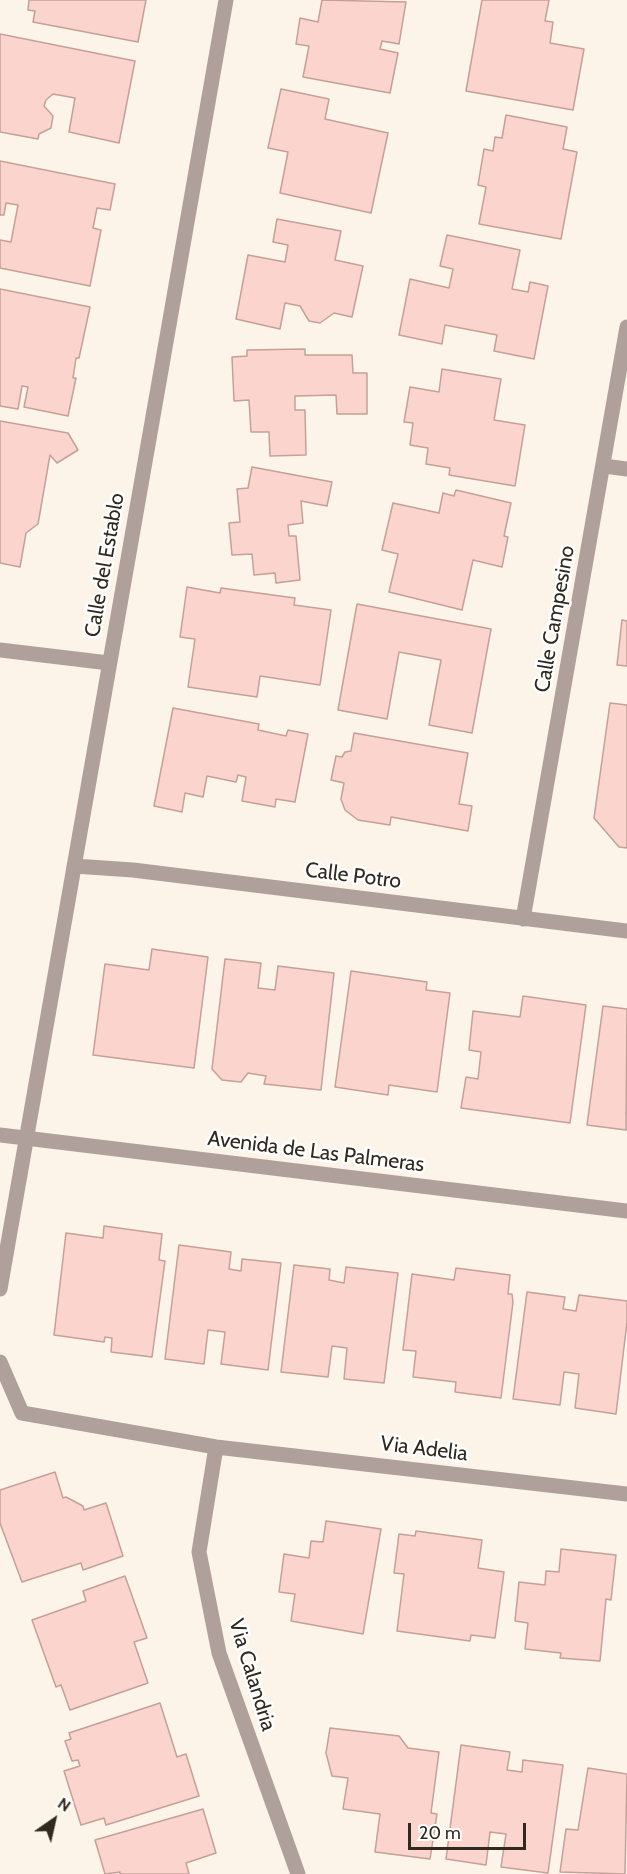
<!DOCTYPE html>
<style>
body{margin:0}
#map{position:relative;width:627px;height:1874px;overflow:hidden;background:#fcf4e9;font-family:Cabin,sans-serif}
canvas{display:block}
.north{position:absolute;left:24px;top:1790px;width:60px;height:60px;-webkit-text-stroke:4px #fff;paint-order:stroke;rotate:34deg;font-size:16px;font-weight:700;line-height:24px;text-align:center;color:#30291e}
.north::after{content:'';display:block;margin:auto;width:21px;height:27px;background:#30291e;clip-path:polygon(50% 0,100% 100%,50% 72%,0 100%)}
.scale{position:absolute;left:408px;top:1823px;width:118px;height:27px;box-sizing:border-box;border:3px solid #30291e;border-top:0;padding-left:8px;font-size:18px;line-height:21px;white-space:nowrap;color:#30291e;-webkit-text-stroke:4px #fff;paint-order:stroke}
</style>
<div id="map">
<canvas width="627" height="1874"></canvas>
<div class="north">N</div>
<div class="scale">20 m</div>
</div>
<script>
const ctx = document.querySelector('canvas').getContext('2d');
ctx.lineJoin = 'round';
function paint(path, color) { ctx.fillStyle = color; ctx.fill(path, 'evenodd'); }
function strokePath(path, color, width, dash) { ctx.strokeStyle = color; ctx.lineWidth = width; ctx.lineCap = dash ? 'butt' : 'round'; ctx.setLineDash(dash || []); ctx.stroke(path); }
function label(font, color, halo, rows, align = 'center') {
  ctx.font = font + ' Cabin,sans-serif'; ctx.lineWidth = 5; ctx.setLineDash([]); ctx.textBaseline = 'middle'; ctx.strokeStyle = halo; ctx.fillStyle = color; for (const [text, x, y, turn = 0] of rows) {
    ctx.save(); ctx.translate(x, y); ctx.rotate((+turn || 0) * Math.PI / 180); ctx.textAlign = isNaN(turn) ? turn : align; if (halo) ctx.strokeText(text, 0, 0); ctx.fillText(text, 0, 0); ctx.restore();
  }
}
const building = new Path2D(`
 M29,0H146L138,42L33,22L35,11L28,10Z
 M322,0L406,2L399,44L382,41L380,49L398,53L390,93L303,77L309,46L296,44L300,18L318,22Z
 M482,0H549L545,21L553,22L550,43L584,49L573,110L466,91Z
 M0,34L135,61L119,143L69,132L75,98L53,94L46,100L44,106L53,116L51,128L39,134L38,139L0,132Z
 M281,89L329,99L325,119L388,133L371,213L280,193L288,152L268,148Z
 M506,115L567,127L563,149L577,152L561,239L479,224L486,187L478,185L484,149L493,151L495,137L502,138Z
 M0,161L115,184L110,210L97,208L93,228L101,230L90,286L0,268V240L11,242L18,205L6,203L4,215H0Z
 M277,219L341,231L335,260L363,266L352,317L334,313L320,323L309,321L300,306L285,303L280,329L236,319L248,255L285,262L288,245L273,242Z
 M447,235L520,250L512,289L528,292L530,282L548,286L534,359L494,351L497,335L445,325L442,344L399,335L410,279L449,288L453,269L440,266Z
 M0,289L90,307L79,358H76L73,378H76L68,416L24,407L28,387L22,386L18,409L0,406Z
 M305,349V355H352L353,373H367V414H337L336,395L295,396V410H305L306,455L270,456L269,432H251L249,400L234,401L232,357L247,356V350Z
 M442,369L501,379L494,420L525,425L515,486L449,475L450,468L426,464L428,448L410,445L413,423L404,422L410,387L439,392Z
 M0,421L68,433L78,450L57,463L50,455L38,524L26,533L20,567L0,563Z
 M252,467L332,482L327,506L301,501L303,523L288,525L289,536H296L300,580L276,583L275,573L254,575L252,554L232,555L229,523L240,522L237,489L248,488Z
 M456,490L511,503L504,536L508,537L502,567L473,560L462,610L389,592L398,554L382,550L393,503L439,513L443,493L454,496Z
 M187,587L220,593L221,588L295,598L294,605L331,610L320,685L260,676L257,697L188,687L195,639L180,637Z
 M357,604L491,629L472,733L429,725L441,660L399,652L387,719L338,710Z
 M622,620L627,621V666L617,665Z
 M610,703L627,705V848L619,847L594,818Z
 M173,708L259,724L258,730L286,736L288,730L308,734L295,802L276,799L275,807L242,801L246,777L238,775L236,782L207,776L203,797L185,793L182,812L154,806Z
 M354,733L468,753L459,804L472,806L468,831L391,817L390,825L358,820L345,810L341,799L344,783L331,780L336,756L342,757L345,752L351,751Z
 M152,949L208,957L194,1068L93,1055L105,964L149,970Z
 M225,959L261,963L258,988L275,990L278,966L334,973L321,1090L264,1084L266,1076L248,1073L241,1082L222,1080L212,1069Z
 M351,971L427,982L426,990L450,993L437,1092L389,1085L388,1095L335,1087Z
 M523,996L586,1005L570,1123L461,1108L466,1077L478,1079L481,1052L469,1050L473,1011L520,1017Z
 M603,1006L627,1009L626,1130L587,1125Z
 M104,1226L162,1234L159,1260L165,1261L152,1357L111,1352L112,1338L105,1337L104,1342L54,1335L66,1233L103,1238Z
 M179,1245L231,1252L229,1269L241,1271L242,1259L281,1263L268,1370L221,1364L225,1332L208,1330L204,1364L165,1359Z
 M294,1265L330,1269L329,1280L344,1283L346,1267L398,1273L384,1383L344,1379L347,1348L332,1346L328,1377L281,1372Z
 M456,1268L510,1275L508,1294H512L513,1302L501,1398L455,1392L456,1382L413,1377L416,1351L403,1350L412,1274L454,1280Z
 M527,1292L565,1297L563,1309L576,1311L579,1295L627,1301V1322L616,1414L575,1408L579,1374L564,1372L560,1405L513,1399Z
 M55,1472L63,1498L66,1497L83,1506L84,1510L106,1503L123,1556L83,1570L81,1563L22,1582L0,1523V1490Z
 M326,1521L381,1529L363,1634L291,1621L295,1594L279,1592L284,1554L309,1558L311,1541L323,1542Z
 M416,1531L482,1540L478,1568L504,1572L495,1638L471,1635L470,1641L397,1631L404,1574L394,1573L399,1534L415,1536Z
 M561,1549L616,1555L611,1600L606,1599L600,1661L560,1658L561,1653L525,1649L528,1623L515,1621L519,1582L545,1585L546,1571L559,1572Z
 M125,1576L147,1638L134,1642L148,1683L70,1710L61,1685L56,1687L32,1620L86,1601L83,1591Z
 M160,1703L177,1757L186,1754L199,1796L106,1825L104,1818L81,1825L64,1771L80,1766L78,1760L72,1761L65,1741L71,1739L69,1733Z
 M330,1728L399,1736L408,1748L439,1752L431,1813L437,1814L430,1859L375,1852L380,1814L343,1809L348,1778L332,1776L326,1753Z
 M461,1745L510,1752L507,1770L522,1772L523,1760L563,1765L548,1873L501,1867L506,1834L490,1832L486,1865L446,1859Z
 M588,1768L627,1774L625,1874L560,1872L566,1829L578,1830Z
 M203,1809L216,1853L186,1863L189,1874H120V1872L105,1874L95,1840Z`);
const minor = new Path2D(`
 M604,466L627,469
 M0,650L109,663
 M74,866L133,870L627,931
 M523,919L627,327
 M0,1289L226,0
 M0,1362L22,1413L216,1447L627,1494
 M216,1447L199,1552L219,1653L298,1874`);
const tertiary = new Path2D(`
 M0,1135L627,1211`);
const streetNames = [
 ["Calle del Establo",105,565,-80],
 ["Calle Campesino",555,619,-80],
 ["Calle Potro",353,876,7],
 ["Avenida de Las Palmeras",316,1152,7],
 ["Via Adelia",424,1449,7],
 ["Via Calandria",252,1675,73]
];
paint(building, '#fbd5cd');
strokePath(building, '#c4a099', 1.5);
strokePath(minor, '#b0a09c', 15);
strokePath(tertiary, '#b0a09c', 15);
label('21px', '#30291e', '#fff', streetNames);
</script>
